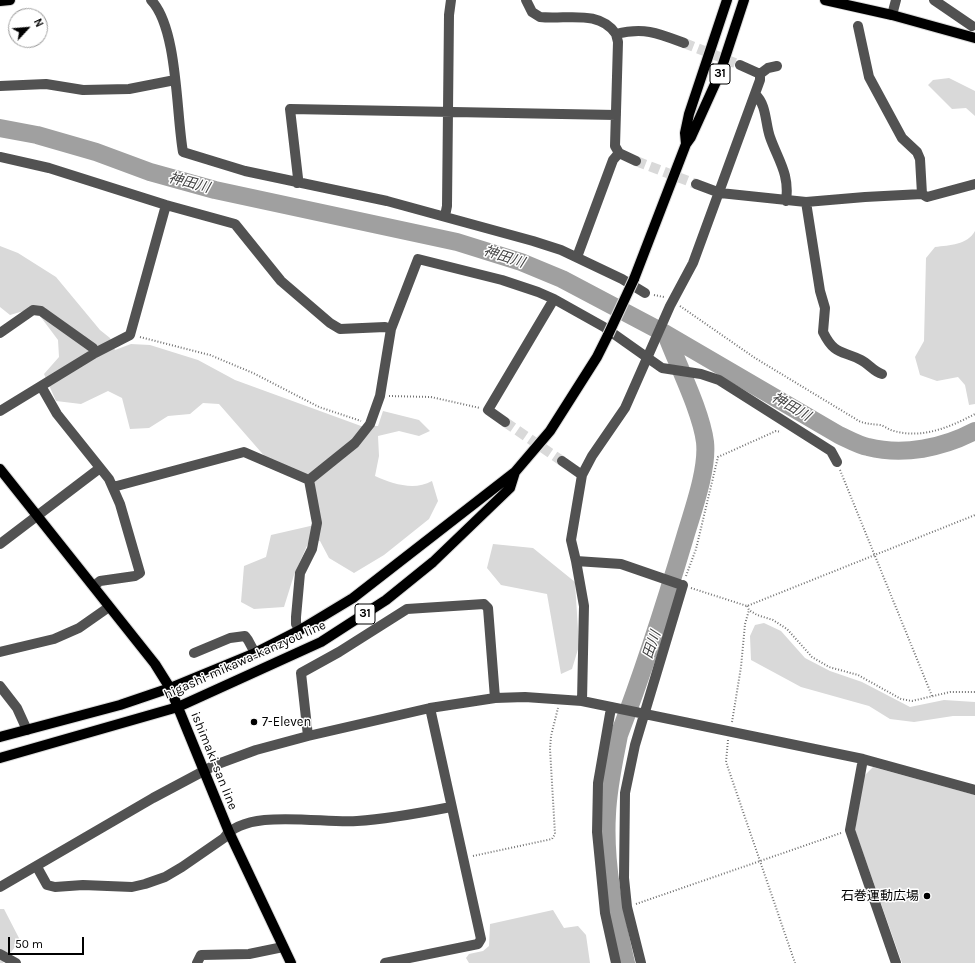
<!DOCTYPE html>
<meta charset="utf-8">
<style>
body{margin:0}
#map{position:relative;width:975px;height:963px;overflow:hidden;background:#fff;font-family:Karla,sans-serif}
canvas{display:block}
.north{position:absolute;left:8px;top:8px;width:40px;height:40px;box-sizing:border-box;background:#fff;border:1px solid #999;border-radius:50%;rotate:64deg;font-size:11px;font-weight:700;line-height:16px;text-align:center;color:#000}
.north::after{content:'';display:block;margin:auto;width:14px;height:18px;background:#000;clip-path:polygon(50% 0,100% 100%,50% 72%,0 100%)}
.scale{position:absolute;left:8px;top:937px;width:76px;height:18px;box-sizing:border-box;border:2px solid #000;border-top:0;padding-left:5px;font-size:12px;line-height:14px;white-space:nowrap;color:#000;-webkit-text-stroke:3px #fff;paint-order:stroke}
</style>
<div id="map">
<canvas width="975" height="963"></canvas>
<div class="north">N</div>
<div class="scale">50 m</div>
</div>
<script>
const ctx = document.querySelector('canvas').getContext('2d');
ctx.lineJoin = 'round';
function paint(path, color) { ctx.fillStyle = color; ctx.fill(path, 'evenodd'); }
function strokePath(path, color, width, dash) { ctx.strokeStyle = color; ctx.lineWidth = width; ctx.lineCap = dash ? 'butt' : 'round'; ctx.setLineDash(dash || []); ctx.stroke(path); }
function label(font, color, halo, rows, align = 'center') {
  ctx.font = font + ' Karla,"Noto Sans JP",sans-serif'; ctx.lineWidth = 3; ctx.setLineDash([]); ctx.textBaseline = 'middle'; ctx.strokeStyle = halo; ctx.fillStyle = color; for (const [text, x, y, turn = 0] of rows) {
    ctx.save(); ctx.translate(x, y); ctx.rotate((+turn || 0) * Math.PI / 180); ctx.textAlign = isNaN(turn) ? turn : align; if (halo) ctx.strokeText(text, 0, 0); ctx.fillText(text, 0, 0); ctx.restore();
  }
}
const green = new Path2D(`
 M949,78L975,91V116L966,108L952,109L928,85L933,80Z
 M975,231V404L969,405L965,385L958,377L937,381L920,375L915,357L924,341L926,258L935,247C950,245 967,245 975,231Z
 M0,246L18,253L56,277L100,330L110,338L115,350L131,344L150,345L198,360L235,380L361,426H378L383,411L419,420L430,431L419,436L399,431L378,436L379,456L375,476C393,484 414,491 432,481L438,501L429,519L384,555L354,573L329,558L320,541L310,539L294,575L284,607L254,609L241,602L244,566L266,557L271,535L319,524L304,473L267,459L219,404L203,403L190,414L168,416L149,428L130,429L122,398L108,391L81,404L56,401L44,374L59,357L58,340L34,308L10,315L0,307Z
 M493,544L533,548L575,582L579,646L572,669L561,674L547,594L501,585L487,568Z
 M764,623L781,631L805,658L830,671L862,682L910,707L944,700L975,702V716H953L914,722L890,719L869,706L801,687L751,660L750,636L755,625Z
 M873,767L975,795V963H902L855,830L864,776Z
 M0,909H4L20,940L3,963H0Z
 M553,910L564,928L578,926L586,935L590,963H469L466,958L469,954L483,951L489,946L490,924Z`);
const river = new Path2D(`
 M0,128L37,135L96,152L150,172L215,190L457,242L521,262L562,279L666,334L839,435C848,439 858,445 868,447C903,456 943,448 975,431
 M626,963C615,915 604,864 607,814C608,788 614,761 619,735C644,670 665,604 685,537C693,510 708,469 705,442C701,411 678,366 666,334`);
const minorTunnel = new Path2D(`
 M684,43L740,65
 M636,161L696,184
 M505,422L562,461`);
const path = new Path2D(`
 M654,295L664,297
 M680,306L755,358L859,421C866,424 872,424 880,425C885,426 889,430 894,431C923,439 950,427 975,414
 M140,337L210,355L253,373L319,407L361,421
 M389,396L431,397L480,408
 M840,470L932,696
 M686,576L696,549L718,457L776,431L781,432
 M691,588L747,606L975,515
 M747,606L749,610L757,615L773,620L787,629L812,657L829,667L858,675L901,699L912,701L950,692H975
 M732,722L741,667L745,624L749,610
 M728,740L726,762L795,963
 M473,856L552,839L555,834L550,749L551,736L558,708
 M636,904L841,833`);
const minor = new Path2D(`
 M151,0C178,28 176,113 183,152L245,171L387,201L533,241L561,250L622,279L645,293
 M526,0L532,12L540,17C566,20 599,9 616,34C644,27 658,33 684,43
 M934,0L972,26
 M892,15L896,0
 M858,26L869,77L902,138L917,152L920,159L922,194
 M760,74L768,68L777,66
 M0,86L46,84L83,90L129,89L175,80
 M755,94C767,105 765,123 770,137C778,160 790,174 786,201
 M619,153L636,161
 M0,157L49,168L166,205L235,224L281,281L330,323L340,329L385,327L391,329
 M297,183L298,178L290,109L616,115
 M696,184L720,193L806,202L820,291L825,308L823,332C835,356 842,350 861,360C869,364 874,372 882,374
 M806,202L865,197L922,194L927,197L975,184
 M445,216L447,206L449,15L451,0
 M577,257L613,160L619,153L615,146L618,42L616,34
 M0,333L33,310L41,311L93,348L95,353
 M41,386L57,414L109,479L120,504L140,573L135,576L100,581L94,586
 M0,411L95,353L130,335L166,205
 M505,422L488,410L554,299
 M562,461L582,475
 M309,480L355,443L370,424L380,396L391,329L418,259L502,280L538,292L554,299L604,327L662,368L701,374L719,380L831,451L837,462
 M113,487L244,452L309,480L317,523L312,549L300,573L296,617V624L300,630
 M0,544L100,468
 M576,561L621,564L679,584
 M0,652L54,639L79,628L109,607
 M194,653L230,638L245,636L248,640L255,653
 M0,686L17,708L27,730
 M582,701L584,606L576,561L571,540L582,475L592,456L625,408L670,306L693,263L760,80V74L740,65
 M611,708L598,783L597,832L605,913L616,963
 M308,736L301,673L339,652L407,609L484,604L488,608L495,698
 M863,759L850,830L896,963
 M37,867L47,885L55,887L83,885L132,887L145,884L165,877L182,867L224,838C246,807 323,824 357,821C389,819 420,813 451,807
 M0,887L153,798L215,765L256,750L308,736L430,708L495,698L525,697L582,701L863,759L975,790
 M0,954L16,963
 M197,963L201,955L249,954L283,947
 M385,963L478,944L481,939L430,708
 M641,963L627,907L624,878L625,793L635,745L683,585`);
const major = new Path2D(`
 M825,0L892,15L975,38
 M0,1L10,0
 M686,144L685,133L689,114L727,0
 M634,279L686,144L691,137L720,73L744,0
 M0,469L155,664L170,688L229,832L291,963
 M0,737L120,705L170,688L255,653L300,630L353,598L515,472L550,431L597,357L608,335
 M0,758L178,707L321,642L386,600L433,562L510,488L515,472`);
const majorBridge = new Path2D(`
 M608,335L634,279`);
const markers = [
 [254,722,4,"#000"],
 [927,896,4,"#000"]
];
const shields = [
 [720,74,20],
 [365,614,20]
];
const shieldNames = [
 ["31",720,74],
 ["31",365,614]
];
const streetNames = [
 ["higashi-mikawa-kanzyou line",245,660,-24],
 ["ishimaki-san line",214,761,68]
];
const poiNames = [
 ["7-Eleven",262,722],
 ["石巻運動広場",919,896,"right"]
];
const waterNames = [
 ["神田川",189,183,15],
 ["神田川",504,257,18],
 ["神田川",791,407,30],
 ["田川",652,645,-71]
];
paint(green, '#d9d9d9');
strokePath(river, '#a0a0a0', 18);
strokePath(minorTunnel, '#d9d9d9', 10, [10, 5]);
strokePath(major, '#dbdbdb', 12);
strokePath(path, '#747474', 2, [1, 2]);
strokePath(minor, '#525252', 10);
strokePath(major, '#000', 10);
strokePath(majorBridge, '#dbdbdb', 12, []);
strokePath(majorBridge, '#000', 10);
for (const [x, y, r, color] of markers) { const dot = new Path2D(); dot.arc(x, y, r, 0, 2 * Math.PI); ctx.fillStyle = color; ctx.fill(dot); strokePath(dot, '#fff', 1.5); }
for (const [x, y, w] of shields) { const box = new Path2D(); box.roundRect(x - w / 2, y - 10, w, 20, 3); ctx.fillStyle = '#fff'; ctx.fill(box); strokePath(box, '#000', 1); }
label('bold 12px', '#000', null, shieldNames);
label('13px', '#000', '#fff', streetNames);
label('13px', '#000', '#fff', poiNames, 'left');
label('italic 14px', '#414141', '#fff', waterNames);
</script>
